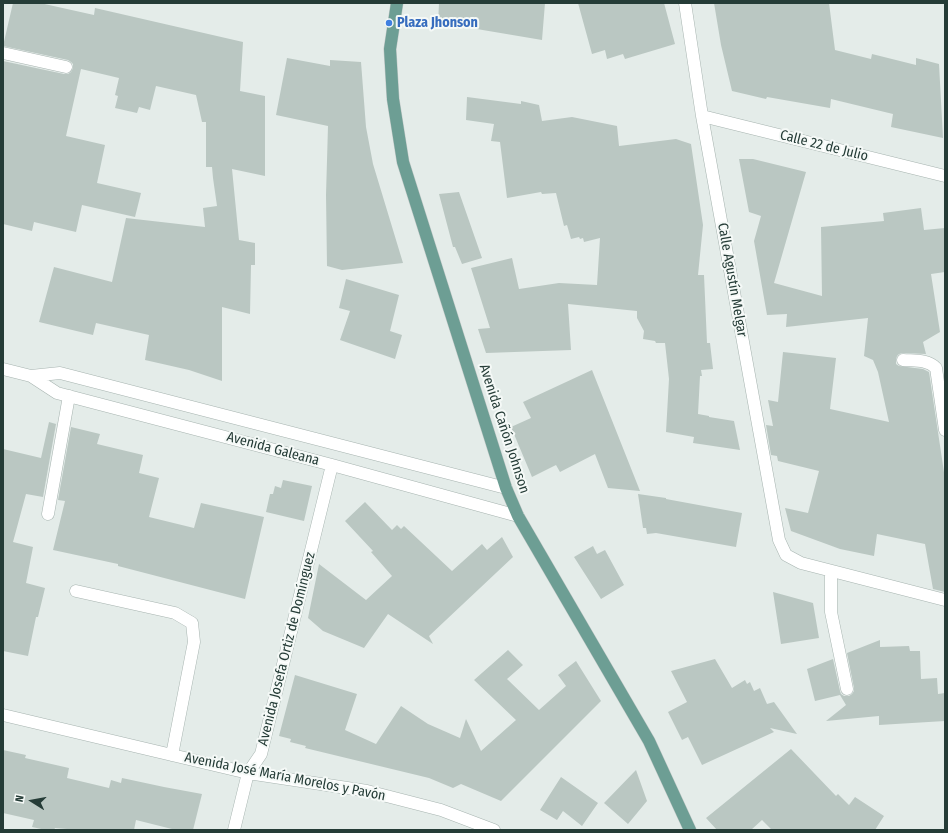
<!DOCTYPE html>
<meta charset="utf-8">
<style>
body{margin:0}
#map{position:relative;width:948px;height:833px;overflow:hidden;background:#e4ece9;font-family:"Fira Sans Condensed",sans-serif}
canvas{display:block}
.frame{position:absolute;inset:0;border:4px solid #253c37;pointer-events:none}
.north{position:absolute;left:12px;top:781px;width:40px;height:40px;-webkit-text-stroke:3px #f5f9f7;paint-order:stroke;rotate:281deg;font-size:11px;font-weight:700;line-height:16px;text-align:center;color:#253c37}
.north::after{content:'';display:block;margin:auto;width:14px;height:18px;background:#253c37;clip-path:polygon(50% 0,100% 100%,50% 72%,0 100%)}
</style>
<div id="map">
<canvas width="948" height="833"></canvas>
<div class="frame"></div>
<div class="north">N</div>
</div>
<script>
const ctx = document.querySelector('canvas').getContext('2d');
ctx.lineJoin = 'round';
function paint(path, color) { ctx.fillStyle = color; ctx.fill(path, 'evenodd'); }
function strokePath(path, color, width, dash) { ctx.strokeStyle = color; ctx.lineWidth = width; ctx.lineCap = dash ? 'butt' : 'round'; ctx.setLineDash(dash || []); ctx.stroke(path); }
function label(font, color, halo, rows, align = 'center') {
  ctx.font = font + ' "Fira Sans Condensed",sans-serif'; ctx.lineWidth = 4; ctx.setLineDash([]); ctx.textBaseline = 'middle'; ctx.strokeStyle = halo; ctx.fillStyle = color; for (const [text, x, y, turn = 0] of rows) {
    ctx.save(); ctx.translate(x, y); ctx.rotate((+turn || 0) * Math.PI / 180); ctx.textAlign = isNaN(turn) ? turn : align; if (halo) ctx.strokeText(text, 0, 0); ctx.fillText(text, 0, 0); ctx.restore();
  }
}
const building = new Path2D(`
 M13,3H40L94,15L95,8L243,42L240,91L265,96V176L232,169L239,240L255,243V265H251L250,314L222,307V381L189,370L145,360L149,335L96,323L93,335L39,322L54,267L112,282L126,218L205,227L203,208L217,206L213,178L212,167H206V122H202L196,95L156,86L150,110L139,107L137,113L115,108L118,96L115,95L119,78L81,69L66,136L105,145L97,183L141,193L135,217L82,205L76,232L34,222L32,231L3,224V61L64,74H68L71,72L73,68V64L71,62L68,60L3,46Z
 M439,3H545L542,40L459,26V29L438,25Z
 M578,3H664L675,44L625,59L623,54L607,59L605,50L592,54Z
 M714,3H829L835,50L871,59L872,54L916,65V58L939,64L943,138L891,127L893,114L831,99L830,108L767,97L766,99L732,91L721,45Z
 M287,58L330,66V60L361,62L366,127L373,164L403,263L342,270L327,266L326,195L328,126L276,115Z
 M467,97L521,104V101L539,105L542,121L572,117L617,126L619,146L676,139L691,144L703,225L698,275H704L707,343H710L713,369L701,370L702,376H700L698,414L709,416V417L734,421L740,450L693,443L694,437L666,432L669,379L665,343H656L655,341L643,339L644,331L637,318V311L568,304L571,350L486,353L478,329L490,328L471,268L512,258L519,289L559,283L597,285L600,238L584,242L583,238L580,239L579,237L571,239L567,225L564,226L556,193L542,194L541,192L507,198L500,142L491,141L494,124L466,120Z
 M739,159H753L806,172L774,283L822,296L821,227L884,221L883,213L921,208L924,230L945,228V272L931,274L940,332L923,342L926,354L903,353L899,354L897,356L896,360V364L899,366L923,369L929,372L945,479V592L933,589L925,544L877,534L874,556L840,549L791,531L785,508L808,513L819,471L778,461L777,456L771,455L766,425L773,426L768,400L778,402L783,352L836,358L830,409L889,422L878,372L873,360L864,356L868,318L786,327L787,314L767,315L754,241L761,216L749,212Z
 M459,192L482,258L462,264L455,247H453L439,194Z
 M346,279L399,295L390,331L402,335L395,359L340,340L350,311L339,308Z
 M592,370L640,491L608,488L595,454L560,472L556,465L532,477L511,427L531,418L523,402Z
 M49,422L56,424L43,497L26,494L13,542L33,547L26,583L45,588L38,617H36L28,656L3,651V449L41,458Z
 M71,427L100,434L97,444L143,455L139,473L159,478L149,517L194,528L201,503L264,517L245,599L118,566V564L53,550L65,501L58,500Z
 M283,480L312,486L304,521L266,512L270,494H273L275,486L281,488Z
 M638,494L666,498V499L742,513L736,547L656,533L647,534L646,528H643Z
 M365,502L392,530L397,525L401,529L404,526L452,571L482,544L487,550L502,537L513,557L429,636L433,644L388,614L364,648L323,631L308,618L319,564L366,600L392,576L371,552L373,551L345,521Z
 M593,546L597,554L605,550L624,585L601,599L574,557Z
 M773,592L813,603L819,638L781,644Z
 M880,640V647L909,646L910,651H920L921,679L937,678L938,694L945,693V721L879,725V716L826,721L846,705L840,695L815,701L807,669L833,659L840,691L841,694L844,696H849L852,694L854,691V688L847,653Z
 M508,650L523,665L507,679L539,710L566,686L558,675L576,661L601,701L501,801L461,784L453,788L429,778L305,748L306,746L290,742L291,739L279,736L295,675L357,694L345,730L376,744L401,706L428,724L460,738L466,719L481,751L516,720L474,680Z
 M715,659L732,688L745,680L747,684L750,682L754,691L760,688L767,704L774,702L797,734L770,728L774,732L702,765L688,737L682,740L668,712L687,702L671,671Z
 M791,749L836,796L838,794L849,805L855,797L884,816L875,830H772L762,820L751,830H717L706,818Z
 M3,750L26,755L25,758L69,768L67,778L109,788L111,780L121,783L122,778L164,787L202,794L193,830H176L136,820L134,830H79L55,828L54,830H46L32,827L34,820L3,813Z
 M636,770L647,801L628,824L604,803Z
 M561,777L598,803L582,826L563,811L557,820L540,810Z`);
const minor = new Path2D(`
 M685,3L702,116L779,540L786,555L801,563L945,600
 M3,53L66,67
 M702,116L945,176
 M903,360C914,361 927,359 936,368L945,430
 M3,369L31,376L57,393L332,465L518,516
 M31,376L60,373L506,488
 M48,514L69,396
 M831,571V612L847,689
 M76,591L175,613L192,623L194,642L172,755
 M3,715L248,773L367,791L441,810L494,830
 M234,830L248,773L261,754L332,465`);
const major = new Path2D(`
 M397,3L390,49L393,99L403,162L506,488L518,516L649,741L690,830`);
const markers = [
 [389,23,4,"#3f7fe0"]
];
const shopNames = [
 ["Plaza Jhonson",397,23]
];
const streetNames = [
 ["Calle 22 de Julio",824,146,14],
 ["Calle Agustín Melgar",732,280,80],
 ["Avenida Cañón Johnson",504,429,72],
 ["Avenida Galeana",273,449,15],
 ["Avenida Josefa Ortiz de Domínguez",287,649,-76],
 ["Avenida José María Morelos y Pavón",285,777,11]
];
paint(building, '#bac7c2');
strokePath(minor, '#a7b4b0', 13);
strokePath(major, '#c2c8c7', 13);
strokePath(minor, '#fff', 12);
strokePath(major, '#6d9e94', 12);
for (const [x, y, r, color] of markers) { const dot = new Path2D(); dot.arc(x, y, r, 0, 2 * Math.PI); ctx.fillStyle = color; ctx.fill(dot); strokePath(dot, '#f5f9f7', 1.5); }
label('bold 14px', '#366cbe', '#f5f9f7', shopNames, 'left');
label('14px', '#253c37', '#f5f9f7', streetNames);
</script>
